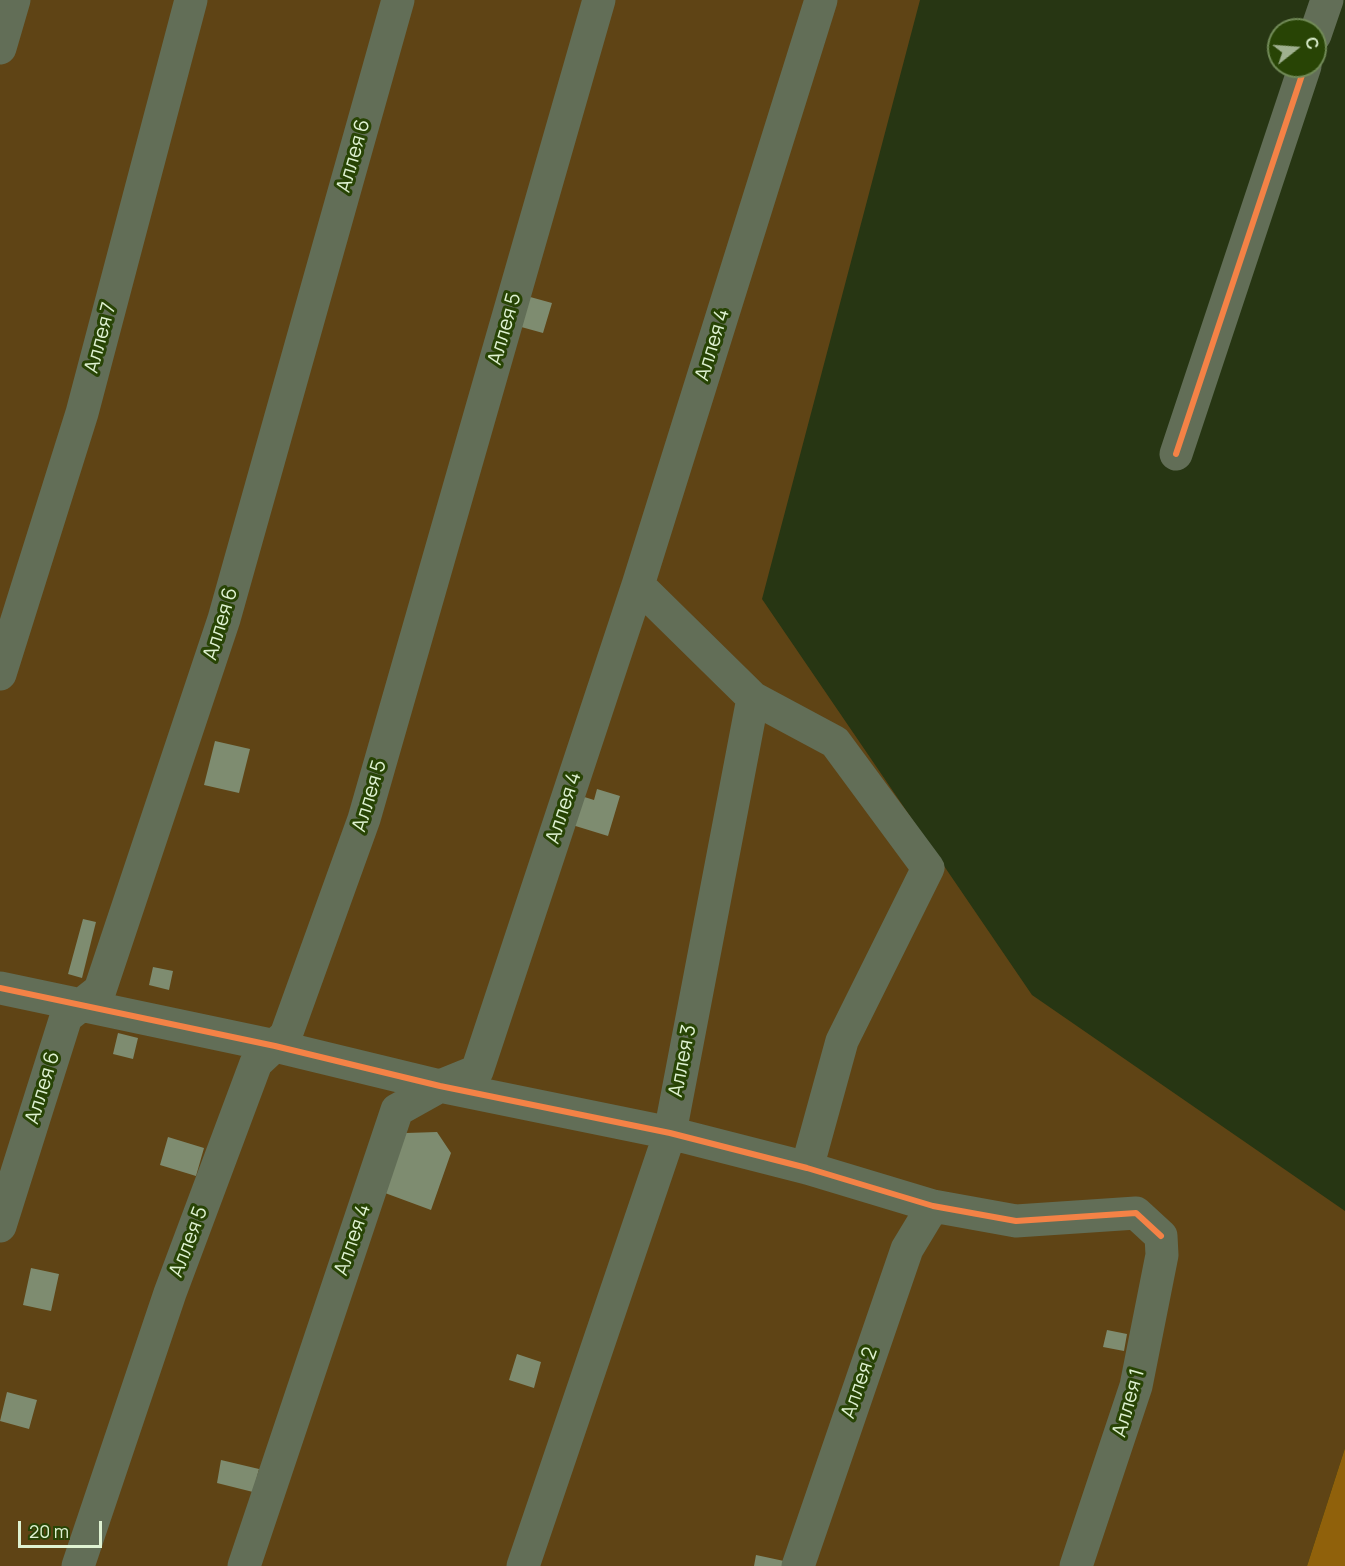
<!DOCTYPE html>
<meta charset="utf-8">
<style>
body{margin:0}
#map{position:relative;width:1345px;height:1566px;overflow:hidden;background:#273613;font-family:Manrope,sans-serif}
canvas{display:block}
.north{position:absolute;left:1267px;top:18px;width:60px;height:60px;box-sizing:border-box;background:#284405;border:2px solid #718a57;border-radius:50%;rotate:73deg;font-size:16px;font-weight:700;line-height:24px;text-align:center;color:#dff2d2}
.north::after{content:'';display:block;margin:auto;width:21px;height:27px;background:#9fb08f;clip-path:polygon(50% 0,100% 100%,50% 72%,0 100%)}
.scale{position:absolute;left:18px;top:1521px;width:84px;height:27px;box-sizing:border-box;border:3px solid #dff2d2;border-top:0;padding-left:8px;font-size:18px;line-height:21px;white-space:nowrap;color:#dff2d2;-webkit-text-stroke:4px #284405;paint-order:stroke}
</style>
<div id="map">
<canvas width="1345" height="1566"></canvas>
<div class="north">С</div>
<div class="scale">20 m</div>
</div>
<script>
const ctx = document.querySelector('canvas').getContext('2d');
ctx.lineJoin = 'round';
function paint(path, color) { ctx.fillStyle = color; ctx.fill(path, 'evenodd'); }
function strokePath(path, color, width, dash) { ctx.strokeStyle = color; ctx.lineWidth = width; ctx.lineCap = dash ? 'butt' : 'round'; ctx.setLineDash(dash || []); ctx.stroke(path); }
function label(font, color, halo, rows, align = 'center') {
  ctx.font = font + ' Manrope,sans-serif'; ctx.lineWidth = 6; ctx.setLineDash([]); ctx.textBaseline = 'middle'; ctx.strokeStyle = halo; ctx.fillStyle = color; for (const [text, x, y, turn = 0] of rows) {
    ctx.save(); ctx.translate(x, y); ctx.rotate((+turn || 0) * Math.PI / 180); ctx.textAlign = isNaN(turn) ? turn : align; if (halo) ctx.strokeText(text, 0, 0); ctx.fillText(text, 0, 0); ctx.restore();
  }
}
const green = new Path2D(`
 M0,0H920L762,599L1032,995L1345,1211V1448L1307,1566H0Z`);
const forest = new Path2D(`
 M1345,1448V1566H1307Z`);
const building = new Path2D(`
 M523,295L552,303L543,333L514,325Z
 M215,741L250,749L239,793L204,785Z
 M597,789L620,796L608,836L569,824L578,795L594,800Z
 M83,919L96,922L82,978L68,974Z
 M153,967L173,971L169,990L149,985Z
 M118,1033L138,1038L133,1059L113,1054Z
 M437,1132L451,1153L431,1210L385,1193L406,1133Z
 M168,1137L204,1148L196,1176L160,1165Z
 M31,1268L59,1274L51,1311L23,1305Z
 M1107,1330L1127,1334L1124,1351L1103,1347Z
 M517,1354L541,1362L534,1388L509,1380Z
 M7,1392L37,1400L29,1429L0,1421Z
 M221,1460L259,1469L253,1492L217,1483Z
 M756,1555L784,1561L783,1566H754Z`);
const minor = new Path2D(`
 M1315,35L1327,0
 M0,48L14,0
 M1176,454L1305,66
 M0,674L82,413L191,0
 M753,698L835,742L928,868L842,1041L807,1168
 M0,988L275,1046L440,1086L670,1133L807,1168L933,1206L1016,1221L1136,1213L1161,1236L1162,1255L1136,1386L1076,1566
 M0,1226L66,1017L100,990L224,619L398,0
 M78,1566L170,1293L256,1063L286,1035L364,819L599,0
 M244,1566L397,1110L440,1086L477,1071L638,585L821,0
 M523,1566L670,1133L753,698L638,585
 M798,1566L907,1249L933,1206`);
const cycleway = new Path2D(`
 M1176,454L1305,66
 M0,988L275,1046L440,1086L670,1133L807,1168L933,1206L1016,1221L1136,1213L1161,1236`);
const streetNames = [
 ["Аллея 6",354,156,-74],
 ["Аллея 5",505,329,-74],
 ["Аллея 7",101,338,-75],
 ["Аллея 4",713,345,-73],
 ["Аллея 6",221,624,-73],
 ["Аллея 5",370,796,-73],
 ["Аллея 4",564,808,-72],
 ["Аллея 3",683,1061,-79],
 ["Аллея 6",43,1088,-73],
 ["Аллея 4",353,1240,-71],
 ["Аллея 5",189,1242,-69],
 ["Аллея 2",860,1383,-71],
 ["Аллея 1",1129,1403,-74]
];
paint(green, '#5f4415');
paint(forest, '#90610b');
paint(building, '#7e8c70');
strokePath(minor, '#626e57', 33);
strokePath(cycleway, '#f48246', 6);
label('20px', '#dff2d2', '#284405', streetNames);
</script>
